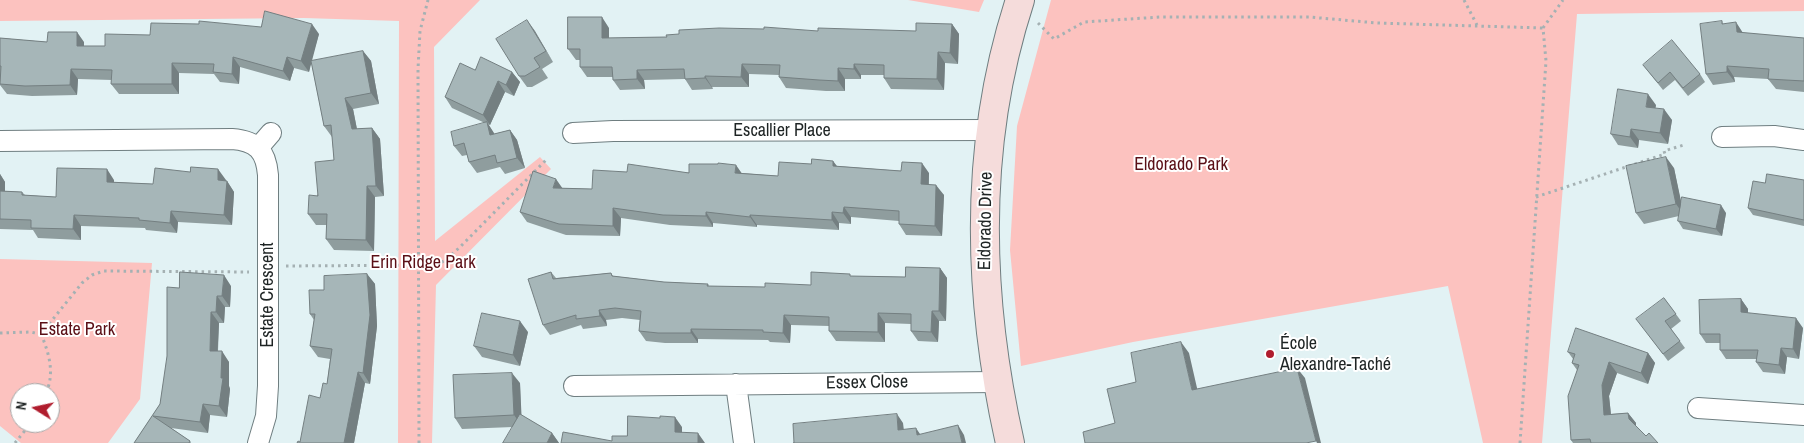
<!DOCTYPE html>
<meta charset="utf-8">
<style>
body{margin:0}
#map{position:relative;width:1804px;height:443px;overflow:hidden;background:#e2f2f4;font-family:"Archivo Narrow",sans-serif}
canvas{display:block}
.north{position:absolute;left:10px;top:383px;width:50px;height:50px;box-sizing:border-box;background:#fff;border:1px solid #a5a7a7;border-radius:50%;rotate:280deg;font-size:14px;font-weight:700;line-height:20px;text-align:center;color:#1e2424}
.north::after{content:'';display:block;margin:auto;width:18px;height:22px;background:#b01d2e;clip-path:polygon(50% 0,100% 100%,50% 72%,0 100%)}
</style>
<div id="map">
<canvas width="1804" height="443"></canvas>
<div class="north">N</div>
</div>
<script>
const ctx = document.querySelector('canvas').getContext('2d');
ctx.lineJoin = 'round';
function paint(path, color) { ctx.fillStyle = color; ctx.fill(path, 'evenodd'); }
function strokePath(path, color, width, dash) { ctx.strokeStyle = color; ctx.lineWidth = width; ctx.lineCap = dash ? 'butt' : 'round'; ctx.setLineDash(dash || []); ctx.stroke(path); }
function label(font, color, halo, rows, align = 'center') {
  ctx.font = font + ' "Archivo Narrow",sans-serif'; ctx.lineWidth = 4; ctx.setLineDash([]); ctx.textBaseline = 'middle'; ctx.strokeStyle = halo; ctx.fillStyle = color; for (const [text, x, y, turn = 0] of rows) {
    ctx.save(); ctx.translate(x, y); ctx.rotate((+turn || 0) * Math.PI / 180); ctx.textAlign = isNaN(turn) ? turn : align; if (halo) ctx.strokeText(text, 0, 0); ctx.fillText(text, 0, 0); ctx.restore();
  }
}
const green = new Path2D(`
 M0,0H480L434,47L435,241L540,157L551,169L436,285L432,443H398L399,21L304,18L0,21Z
 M908,0H984L979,12Z
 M1051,0H1804V11L1577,14L1542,443H1483L1448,286L1133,342L1021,366L1010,250L1017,126Z
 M0,259L152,263L140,399L108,443H21L0,426ZM20,393H50V423H20Z`);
const path = new Path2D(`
 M1464,0L1477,25
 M1038,23L1054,39L1084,22L1160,17H1309L1377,23L1543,28
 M1536,197L1665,154L1664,151L1684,145
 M286,266L435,265L446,260L460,247L546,160
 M0,333L30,332L41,334
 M41,334L82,283L92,275L104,271L249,272
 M41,334C49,353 55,373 46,393
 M15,443L31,423
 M419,443L418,69L420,31L428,0
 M1520,443L1546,61L1543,28L1563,0`);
const street = new Path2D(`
 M573,133L613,131L991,130
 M1722,137L1774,136L1804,140
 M0,141L232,139C257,141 266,151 268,175V386L266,416L258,443
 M258,148L271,133
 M736,384L744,443
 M574,386L997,382
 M1698,408L1804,415`);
const secondary = new Path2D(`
 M1010,443C977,296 973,144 1020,0`);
const wall = new Path2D(`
 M527,20L553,62L542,69L548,78L532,87H527L519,76Z
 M1722,21L1723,24L1743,33L1804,38V92L1776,89L1768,79L1734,77L1735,82L1713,85L1706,74Z
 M952,24L959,34L958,64L945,63L944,90L891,89L884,78V75H861V79H845V91H826L786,88L779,77V75L749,74V87H712L713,89L692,90L685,79L644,80L645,89L620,90L613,80V77H587L580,67V60H576L568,49L609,28V38L667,37L818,31H916Z
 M319,34L311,61L363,51L371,61L379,104L353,109L357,129L372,128L380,139L384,196L375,197L374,251L334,250L326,239L327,225H316L308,214L334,160L332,137L324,126L311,61L309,72L294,68L290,81L240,67L239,84L220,82L214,74L179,73V94H119L111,84L112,80L78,79L77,95L32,96L7,94L0,85V38L47,42H84V46H105L150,35Z
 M1643,65L1700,74L1705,82L1688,96L1675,80L1663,90Z
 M475,70L512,72L520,82L514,96L505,92L490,125L488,124L494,134L510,130L517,140L525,168L505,174L500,167L477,173L469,162L467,155L462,156L454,146L485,123L452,108L445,97Z
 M1656,105L1655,108L1672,120L1668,144L1639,140L1638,148L1618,145L1611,134Z
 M833,161L837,166L929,173V185L944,195L942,236L906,235L899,224V221L851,217V224L839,223V230L757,225V227L713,223V227L670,225L621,218L620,236L566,235L527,222L520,212L562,188L592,189L627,172L742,173L778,176L811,164Z
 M1674,168L1681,203L1726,213L1722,236L1683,229L1678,221L1679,216L1644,224L1636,213Z
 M0,174L5,182V191L22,192L25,195L56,197L114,180V182L153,184L226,180V181H227L234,192L232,225L178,222L177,233L146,230L145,228L81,226V240L38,238L33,230L0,229Z
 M1804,180V226L1753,215L1748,208L1765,183Z
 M940,268L947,278L946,321H939L938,342L918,341L911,331V324L885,323V342L836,341L829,331V326L791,325L790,343L770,342L768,340L698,339V343H665L646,341L639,331L640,320L622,318L606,320L607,326L583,329L581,325L550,335L543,325L551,272L556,278L611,273L613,276L664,282L708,284L709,286L765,287L811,285L851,276L905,277Z
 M367,274L375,284L377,326L370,384L365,383L354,443H297L300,442L320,398L327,384L330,359L318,357L310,346L314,320L310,314L324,290Z
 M231,286L230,307H225L224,323H219L218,351L229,362V386L230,389L227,417L210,415L208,433L171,428L190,441L191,443H134L160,404L179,288Z
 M1664,298L1681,321L1671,329L1685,348L1668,361L1642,326Z
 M1741,299L1748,309V313L1803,328L1799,359L1787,357L1785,374L1763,372L1756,362L1757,359H1726L1720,350V343H1706L1700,334Z
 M528,332L520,366L482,357L474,346Z
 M1568,352L1648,353L1655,363L1648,384L1617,373L1609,396L1611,414L1628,413L1636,423V426L1646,436L1658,443H1573L1571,440L1577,370L1572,363L1573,359Z
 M520,383L521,415L552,433L559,443H503L513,427L462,429L455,418Z`);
const shadedWall = new Path2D(`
 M602,17L609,28V48L602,38Z
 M527,20L535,31L553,62L546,51Z
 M1736,22L1743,33L1737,32Z
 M312,24L319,34L309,72L301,61Z
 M952,24L959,34L958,64L950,53Z
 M77,32L84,42V56L77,46Z
 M363,51L371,61L379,104L371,93Z
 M938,52L945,63L944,90L937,79Z
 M233,57L240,67L239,84L232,74Z
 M287,57L294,68L290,81L283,71Z
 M172,63L179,73V94L172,84Z
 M742,64L749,74V87L741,77Z
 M854,64L861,75V79L854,69Z
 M1727,66L1734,77L1735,82L1727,72Z
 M838,68L845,79V91L838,81Z
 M71,69L78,79L77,95L70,85Z
 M637,70L644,80L645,89L637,79Z
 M512,72L520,82L514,96L506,85Z
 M705,76L712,87L713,89L705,78Z
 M498,81L505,92L490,125L483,115Z
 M1648,94L1656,105L1654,117L1646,107Z
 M345,98L353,109L359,140L352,129Z
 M1664,109L1672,120L1668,144L1660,133Z
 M487,122L494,133L497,146L490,135Z
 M372,128L380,139L384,196L376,186Z
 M1631,129L1639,140L1638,148L1630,137Z
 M510,130L517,140L525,168L517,158Z
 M1666,157L1674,168L1684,215L1676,204Z
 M833,161L840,171L833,166Z
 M922,163L929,173L928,195L921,184Z
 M736,165L743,175L735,173Z
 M107,169L114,180V192L107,182Z
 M218,169L226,180L225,191L218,180Z
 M0,174L5,182V202L0,195Z
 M556,179L563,189L553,188Z
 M227,181L234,192L232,225L224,215Z
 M936,185L944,195L942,236L935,226Z
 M367,186L375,197L374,251L366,240Z
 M1721,205L1726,213L1722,236L1716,229Z
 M844,207L851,217V224L843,213Z
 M613,208L621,218L620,236L613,226Z
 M171,211L178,222L177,233L170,223Z
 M706,212L713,223V227L706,216Z
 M832,212L839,223V230L832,220Z
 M74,215L81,226V240L73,229Z
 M750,215L757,225V227L750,217Z
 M940,268L947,278L946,321L939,311Z
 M367,274L375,284L377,326L370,384L363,373Z
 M224,275L231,286L230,307L222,296Z
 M217,296L225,307L224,323L216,312Z
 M1741,299L1748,309V322L1741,312Z
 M599,310L606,320L607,326L600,316Z
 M932,311L939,321L938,342L931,332Z
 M211,312L219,323L217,362L210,351Z
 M878,313L885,323V342L878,332Z
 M784,315L791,325L790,343L783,333Z
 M1796,318L1803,328L1799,359L1793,349Z
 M520,321L528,332L520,366L513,355Z
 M691,329L698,339V343L691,333Z
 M1181,342L1189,353L1200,401L1192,390Z
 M1781,348L1787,357L1785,374L1779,365Z
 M222,351L229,362V386L230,389L227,417L219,406Z
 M1648,353L1655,363L1648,384L1641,373Z
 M1609,362L1617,373L1609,396L1612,425L1604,415L1602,385Z
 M1297,368L1305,378L1321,443H1317L1316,441Z
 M358,372L365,383L354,443H344Z
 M512,373L520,383L522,426L514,415Z
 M203,404L210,415L208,433L200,422Z
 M1628,413L1636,423V430L1629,419Z
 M897,414L903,423L905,439L898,430Z
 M675,417L682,427V442L675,432Z
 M958,425L964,435L966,443H962Z
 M916,428L922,437L917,435Z
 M552,433L559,443H547Z
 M698,433L705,443H698Z`);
const building = new Path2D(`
 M265,11L312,24L301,61L287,57L283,71L233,57L232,74L213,72L214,64L172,63V84H111L112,70L71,69L70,85L25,86L0,84L1,66H0V38L47,42L48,32H77V46H105V34L150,35L151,23L199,24V21L261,27Z
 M568,17H602V38L667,37L666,35L679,34V30L719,28L764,29V27L818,31V28L916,31V23L952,24L950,53L938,52L937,79L884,78V65L854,64V69L838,68V81L819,80L779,77L780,65L742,64L741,77L705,76V78L685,79L684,69L637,70V79L613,80L612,67H580V49H568Z
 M527,20L546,51L534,58L540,67L525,76H519L496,39Z
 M1722,21V24L1736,22L1737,32L1804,38V81L1768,79L1769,69L1727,66V72L1706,74L1700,24Z
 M1672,40L1700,74L1683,88L1670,72L1658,83L1643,65Z
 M363,51L371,93L345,98L352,129L372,128L376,186H367L366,240L326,239L327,214H308L309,195L318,196L315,162L334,160L331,125L324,126L311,61Z
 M481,57L512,72L506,85L498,81L483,115L445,97L460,63L475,70Z
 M1618,89L1648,94L1646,107L1664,109L1660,133L1631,129L1630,137L1611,134Z
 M487,122L490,135L510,130L517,158L497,163L495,155L469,162L464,143L454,146L451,132Z
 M1666,157L1676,204L1636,213L1626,166Z
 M812,159L833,161V166L901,171L902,162L922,163L921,184L936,185L935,226L899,224V211L844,207L843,213L832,212V220L750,215V217L706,212V216L663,215L613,208V226L559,224L520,212L533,171L556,179L553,188L592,189L593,170L627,172L628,164L689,173V164H718V163L736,165L735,173L778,176L779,162L811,164Z
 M191,167L218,169V180L227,181L224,215L171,211L170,223L139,220V218L74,215L73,229L31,228V220L0,219V191L22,192V195L56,197L57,168L107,169V182L153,184L155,168L190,172Z
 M1767,174L1804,180V220L1748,208L1753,181L1765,183Z
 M1682,197L1721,205L1716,229L1678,221Z
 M906,267L940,268L939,311H932L931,332L911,331V314L878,313V332L829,331V317L784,315L783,333L763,332V330L691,329V333H658L639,331L641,311L615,308L599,310L600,316L576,319V315L543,325L528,279L551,272L553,279L611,273L612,276L664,282L708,284L707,286L765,287V283L811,285V272L850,274V276L905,277Z
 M180,272L224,275L222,296H217L216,312H211L210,351H222L221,378H223L219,406L203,404L200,422L153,416L190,441L189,443H134L160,404L167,356V287L179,288Z
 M367,274L370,315L363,373L358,372L344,443H297L298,441L300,442L309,395L320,398L323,383L327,384L332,349L310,346L315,314H310L309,290H324V276Z
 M1664,298L1676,314L1665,321L1680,341L1663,354L1636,319Z
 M1741,299V312L1796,318L1793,349L1781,348L1779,365L1756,362L1758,350H1720V334H1700L1699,300Z
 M482,313L520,321L513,355L474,346Z
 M1576,328L1648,353L1641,373L1609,362L1602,385L1604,415L1628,413L1629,419L1646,436L1649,433L1658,443H1591L1590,439L1571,440L1568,396L1579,365L1572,363L1575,354L1568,352Z
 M1181,342L1192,390L1297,368L1316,441L1306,443H1085L1083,432L1115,423L1107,389L1136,382L1131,353Z
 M512,373L514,415L455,418L453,375Z
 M520,414L552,433L547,443H503Z
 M897,414L898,430L916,428L917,435L958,425L962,443H793H794L793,424Z
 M628,416L660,418V416L675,417V432L698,433V443H561L563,432L612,441V436H627Z`);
const markers = [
 [1270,354,5,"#b01d2e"]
];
const streetNames = [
 ["Escallier Place",782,131],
 ["Eldorado Drive",986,221,-89],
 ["Estate Crescent",268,295,-90],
 ["Essex Close",867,383,-1]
];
const parkNames = [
 ["Eldorado Park",1181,165],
 ["Erin Ridge Park",423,263],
 ["Estate Park",77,330]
];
const poiNames = [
 ["École",1280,344],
 ["Alexandre-Taché",1280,365]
];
paint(green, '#fcc2bf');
strokePath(street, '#6f7e80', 22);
strokePath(secondary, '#6f7e80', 30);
strokePath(path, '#a5b1b3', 3, [2.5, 4]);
strokePath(street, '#fff', 20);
strokePath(secondary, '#f5dcdb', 28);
paint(wall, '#8f9d9e');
paint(shadedWall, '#747f81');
paint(building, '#a6b6b8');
strokePath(building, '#747f81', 1);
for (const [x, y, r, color] of markers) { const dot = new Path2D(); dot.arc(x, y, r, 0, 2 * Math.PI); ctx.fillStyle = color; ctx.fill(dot); strokePath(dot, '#fff', 2); }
label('18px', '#1e2424', '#fff', streetNames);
label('18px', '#5a0f16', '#fff', parkNames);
label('18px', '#1e2424', '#fff', poiNames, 'left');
</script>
